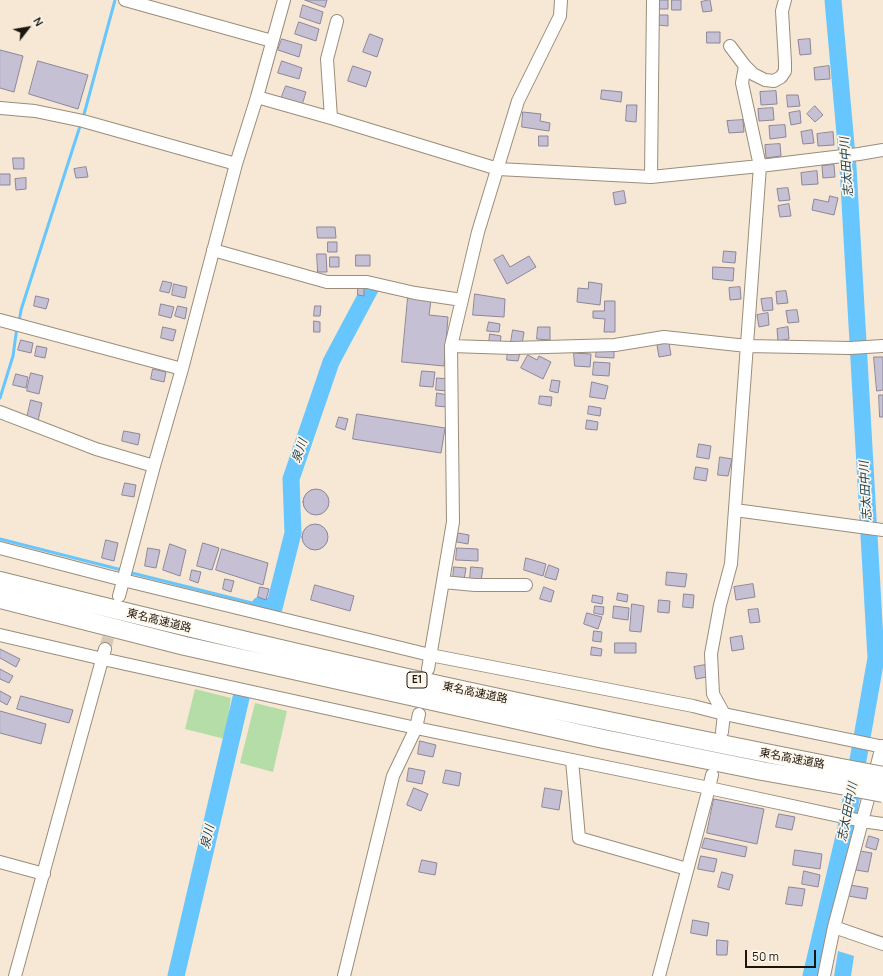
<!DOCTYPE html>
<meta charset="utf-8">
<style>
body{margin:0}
#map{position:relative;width:883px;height:976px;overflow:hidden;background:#f6e8d4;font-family:Manrope,sans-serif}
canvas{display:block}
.north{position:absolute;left:8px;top:8px;width:40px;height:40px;-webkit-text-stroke:3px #fff6ea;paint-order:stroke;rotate:59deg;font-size:11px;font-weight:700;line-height:16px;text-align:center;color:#1a150e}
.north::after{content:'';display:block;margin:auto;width:14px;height:18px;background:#1a150e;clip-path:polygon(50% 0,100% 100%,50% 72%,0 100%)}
.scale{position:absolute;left:745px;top:950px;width:71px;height:18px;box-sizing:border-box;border:2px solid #1a150e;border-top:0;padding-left:5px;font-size:12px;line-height:14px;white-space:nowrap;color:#1a150e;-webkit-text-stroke:3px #fff6ea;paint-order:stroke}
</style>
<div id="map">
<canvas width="883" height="976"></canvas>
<div class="north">N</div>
<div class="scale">50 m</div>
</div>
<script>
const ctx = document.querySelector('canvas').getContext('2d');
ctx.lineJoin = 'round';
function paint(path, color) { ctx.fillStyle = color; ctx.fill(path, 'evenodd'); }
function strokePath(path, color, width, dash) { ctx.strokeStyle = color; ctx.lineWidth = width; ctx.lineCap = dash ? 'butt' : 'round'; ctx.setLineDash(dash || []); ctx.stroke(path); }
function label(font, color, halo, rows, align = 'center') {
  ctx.font = font + ' Manrope,"Noto Sans JP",sans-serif'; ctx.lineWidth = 3.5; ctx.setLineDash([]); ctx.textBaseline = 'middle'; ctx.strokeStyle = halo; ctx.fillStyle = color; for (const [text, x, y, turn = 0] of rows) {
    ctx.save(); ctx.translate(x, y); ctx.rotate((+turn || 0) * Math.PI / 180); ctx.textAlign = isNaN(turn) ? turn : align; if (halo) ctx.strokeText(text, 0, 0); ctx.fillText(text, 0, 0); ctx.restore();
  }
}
const green = new Path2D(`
 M195,689L231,698L225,739L185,729Z
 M255,703L287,711L273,772L240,763Z`);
const water = new Path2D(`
 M838,951L854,956L851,976H834Z`);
const stream = new Path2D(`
 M83,118L115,0
 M19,322L21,310L81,123
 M0,398L13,356L17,327
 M0,539L122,570
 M128,572L260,605`);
const river = new Path2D(`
 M259,609L260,605L274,608L293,533L291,479L331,362L371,287
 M176,976L241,698
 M811,976L846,828L876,658L848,167L833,0`);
const building = new Path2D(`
 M305,0H327L325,7Z
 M659,0H668V9H659Z
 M672,0H681V10H672Z
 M710,0L712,11L703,12L701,2Z
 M303,5L323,12L320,24L300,17Z
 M658,15H668V26L658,25Z
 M299,22L319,29L316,41L295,34Z
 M707,32H720V43H707Z
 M370,34L383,39L377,57L363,52Z
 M282,39L302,45L299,57L278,50Z
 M810,39L811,54L800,55L798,40Z
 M0,50L23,56L14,92L0,88Z
 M38,61L88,75L78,109L29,94Z
 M282,61L302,68L299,79L278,73Z
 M353,66L371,72L366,87L348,81Z
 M829,66L830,79L815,80L814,68Z
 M286,86L306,92L302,105L281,99Z
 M602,90L622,92L621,102L601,99Z
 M776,91L777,104L761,105L760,92Z
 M787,95H798L800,106L788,107Z
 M627,105H637L636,122L626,121Z
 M815,106L823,115L815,122L807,114Z
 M773,108L774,120L759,121L758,109Z
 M800,111L801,123L791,125L789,113Z
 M523,112L541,114L540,121L550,123L549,131L522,127Z
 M743,120L744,132L729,133L727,121Z
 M785,125L786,137L770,139L769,126Z
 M812,130L814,143L803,144L801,132Z
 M833,132L834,145L818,146L817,134Z
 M539,136H548V146H539Z
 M780,144L781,156L766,158L765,145Z
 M13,158H24V169H14Z
 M834,165L835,177L823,178L822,166Z
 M86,167L88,177L76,178L74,169Z
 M817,171L818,184L802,185L801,173Z
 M0,174H10V185H0Z
 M26,178V189L16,190L15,179Z
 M788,188L790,200L779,201L777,189Z
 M624,191L626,203L615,205L613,193Z
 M830,196L838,198L834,215L812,210L814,199L828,202Z
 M789,204L791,216L780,217L778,206Z
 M317,227H335L336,238H318Z
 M328,242H337V252H328Z
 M724,251L736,252L735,263L723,262Z
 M317,254H326L327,272H318Z
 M356,255H370V266H356Z
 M503,255L510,267L529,256L536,267L507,284L494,260Z
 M330,257H339V267H330Z
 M713,267L734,268L733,281L713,279Z
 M163,281L172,283L169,293L160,291Z
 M589,282L602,284L600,305L577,302L578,288L588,289Z
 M174,284L187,287L185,298L172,295Z
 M358,285H364V296L358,295Z
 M740,287L741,299L730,300L729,288Z
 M786,291L788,303L777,304L776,292Z
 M475,294L505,299L504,317L473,315Z
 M36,296L49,299L46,309L34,306Z
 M408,298L431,300L429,315L448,317L444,366L402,362Z
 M772,298L773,310L763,311L761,299Z
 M605,301H615V332H604L605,319L593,318V311H604Z
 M161,304L174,307L171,318L159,315Z
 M178,306L187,308L185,319L175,316Z
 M315,306H321L320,316H314Z
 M797,310L799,322L788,323L786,311Z
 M768,313L769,325L759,327L757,315Z
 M314,321L320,322V332H314Z
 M489,322L500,324L499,332L487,331Z
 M163,327L176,330L173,341L161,338Z
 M538,327H550V340L537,339Z
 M788,327L789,339L778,341L777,329Z
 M513,330L524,332L522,344L511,342Z
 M490,334L501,336L500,344L489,343Z
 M21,340L33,343L31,353L18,350Z
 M669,343L671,355L659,357L657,345Z
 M37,346L47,348L45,358L35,356Z
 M597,348L614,350V358L596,357Z
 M508,351L520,353L518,361L507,360Z
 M574,353L591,354L590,367L575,366Z
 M528,355L537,360L539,356L551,362L543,379L521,368Z
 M874,357H883V390L877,391Z
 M594,362L610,363L609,376L593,375Z
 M153,369L166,372L164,382L151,379Z
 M422,371L435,372L433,387L420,386Z
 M31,373L43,376L39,394L27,391Z
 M16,374L28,377L26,388L13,385Z
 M437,378L449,379L447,391L436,390Z
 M552,380L560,381L558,393L550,391Z
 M592,382L608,386L605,399L590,397Z
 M437,393L448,395L447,407L436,406Z
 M879,395H883V417H880Z
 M540,396L552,397L551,406L539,404Z
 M31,400L42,403L38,421L27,418Z
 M589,406L601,408L600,416L588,414Z
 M357,414L445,428L441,453L353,439Z
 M339,417L348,419L345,430L336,427Z
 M587,420L598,422L597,430L586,429Z
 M124,431L140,434L138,445L122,441Z
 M699,444L711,446L709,459L697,457Z
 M720,457L732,459L728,476L718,475Z
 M696,467L708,469L706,481L694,479Z
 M125,483L136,485L134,497L122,495Z
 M303 502a13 13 0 1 1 26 0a13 13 0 1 1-26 0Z
 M302 537a13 13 0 1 1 26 0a13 13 0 1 1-26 0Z
 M458,533L469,535L468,544L457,542Z
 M106,540L118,543L114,561L102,558Z
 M203,543L219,548L212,570L197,566Z
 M170,544L186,550L180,576L163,570Z
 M148,548L160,550L156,568L145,566Z
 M457,548L478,549V561L456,560Z
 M222,549L268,563L263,585L216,570Z
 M526,558L546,564L543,576L524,570Z
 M549,565L559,569L556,580L545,577Z
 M454,567L466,568L464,580L453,579Z
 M471,567L483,568L481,581L470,579Z
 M192,570L201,572L198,583L190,580Z
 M667,572L687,574L685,587L666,585Z
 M225,579L234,581L231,592L223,589Z
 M753,584L755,597L736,600L734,587Z
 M315,585L354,596L350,611L311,600Z
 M260,587L269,589L266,600L258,597Z
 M544,587L554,591L551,602L540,599Z
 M618,593L628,595L627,602L617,600Z
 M684,594L694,595L693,608L683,607Z
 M593,595L603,597L602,604L592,602Z
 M659,600L670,601L669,613L658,612Z
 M632,604L644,606L641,632L630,631Z
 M595,606L604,607L603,615L594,613Z
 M614,606L629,608L628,620L613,618Z
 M758,609L760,622L750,623L748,610Z
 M587,613L602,617L598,629L584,624Z
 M594,631L602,632L601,642L593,641Z
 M742,636L744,649L732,651L730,638Z
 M615,643H636V653H615Z
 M592,647L602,649L601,656L591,655Z
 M0,649L20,659L16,667L0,658Z
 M705,665L707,677L696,679L694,667Z
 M0,669L13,676L9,683L0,679Z
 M0,691L11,697L7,705L0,701Z
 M21,696L73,710L69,723L17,709Z
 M0,711L46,724L41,744L0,733Z
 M420,741L436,745L433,757L418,754Z
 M409,768L425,771L422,784L407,781Z
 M446,770L461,773L459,786L443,783Z
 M414,788L428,794L421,811L407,805Z
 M545,788L562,791L559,810L542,807Z
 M714,799L764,809L757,844L707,833Z
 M779,814L795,817L792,830L776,827Z
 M869,836L879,839L876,850L866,847Z
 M705,838L747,847L745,857L702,848Z
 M795,850L822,854L820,869L793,865Z
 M860,851L872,853L868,872L856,870Z
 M701,856L717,859L714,872L698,869Z
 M422,860L437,863L435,875L419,872Z
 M804,871L820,875L818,887L802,884Z
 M722,872L733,875L729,890L718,887Z
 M850,885L868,888L866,899L848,896Z
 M789,887L805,889L802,906L786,904Z
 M693,920L709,923L707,936L691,933Z
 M717,940L728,941L727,955H717Z`);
const minorTunnel = new Path2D(`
 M105,649L113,620`);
const minor = new Path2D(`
 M125,0L272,41
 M730,46L745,66L753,74L765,80L774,81L781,77L785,71V62L782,11L785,0
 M257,97L331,118L498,169L651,177L760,166L859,154L883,150
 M0,108L35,111L83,121L236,164
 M331,118L327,59L337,21
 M651,177L653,0
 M213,250L327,282H367L415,293L462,300
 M0,320L182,369
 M451,346L512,348L615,345L664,337L747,346L850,348L883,346
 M0,412L96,449L154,466
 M735,510L883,530
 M0,548L123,580L430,655L693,706L724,714L883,747
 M443,582L475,585H526
 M119,596L154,466L182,369L236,164L257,97L284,0
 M0,635L103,659L416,728L709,788L862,821L883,824
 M428,669L453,522L451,346L478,232L518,101L560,16L561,0
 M722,732L724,714L713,694L711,654L720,605L731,564L760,166L742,83L745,66
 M572,760L579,838L687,869
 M0,862L44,874
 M834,927L882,746
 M15,976L105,649
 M344,976L393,776L416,728L419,714
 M659,976L709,788L712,775
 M824,976L834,927L883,944`);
const highway = new Path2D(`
 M0,581C128,613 256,644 385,673C535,707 685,737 836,767
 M0,599L185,646L599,738L762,771L835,784`);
const highwayBridge = new Path2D(`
 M836,767L883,776
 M835,784L883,793`);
const shields = [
 [417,680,20]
];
const shieldNames = [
 ["E1",417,680]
];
const streetNames = [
 ["東名高速道路",159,621,14],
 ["東名高速道路",475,693,12],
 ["東名高速道路",792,759,11]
];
const waterNames = [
 ["志太田中川",847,167,-94],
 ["泉川",300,451,-71],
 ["志太田中川",866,491,-93],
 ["志太田中川",848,812,-79],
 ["泉川",208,837,-77]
];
paint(green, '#b4dda7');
paint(water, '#67c6fe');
strokePath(stream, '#67c6fe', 3);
strokePath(river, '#67c6fe', 17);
paint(building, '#c6c0d5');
strokePath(building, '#8c869a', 1);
strokePath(minorTunnel, '#d5c8b6', 12, [12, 6]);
strokePath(minor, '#9a8d7b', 14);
strokePath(highway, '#9a8d7b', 20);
strokePath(minor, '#fff', 12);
strokePath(highway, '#fff', 18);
strokePath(highwayBridge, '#9a8d7b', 20, []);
strokePath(highwayBridge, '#fff', 18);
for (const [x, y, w] of shields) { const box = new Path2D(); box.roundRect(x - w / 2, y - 8, w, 16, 3); ctx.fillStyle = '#fff6ea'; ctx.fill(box); strokePath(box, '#1a150e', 1); }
label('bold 10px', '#1a150e', null, shieldNames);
label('11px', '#1a150e', '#fff6ea', streetNames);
label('italic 12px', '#1c445b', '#fff6ea', waterNames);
</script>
